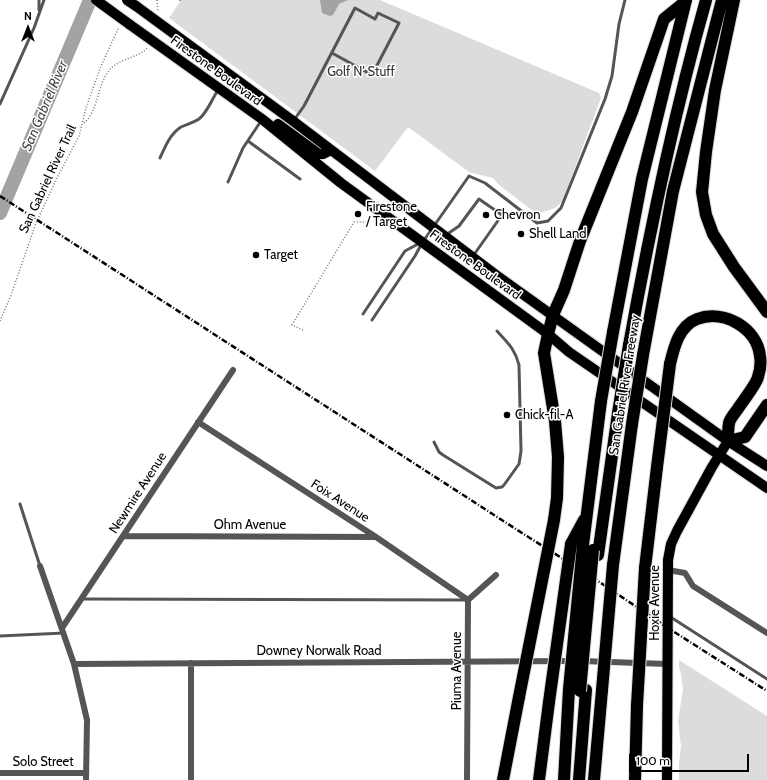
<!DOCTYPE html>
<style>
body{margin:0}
#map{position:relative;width:767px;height:780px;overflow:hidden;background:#fff;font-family:Cabin,sans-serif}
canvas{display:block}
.north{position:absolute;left:8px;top:8px;width:40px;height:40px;-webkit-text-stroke:3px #fff;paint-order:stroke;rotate:0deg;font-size:11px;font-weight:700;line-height:16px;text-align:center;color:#000}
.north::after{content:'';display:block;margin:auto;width:14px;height:18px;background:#000;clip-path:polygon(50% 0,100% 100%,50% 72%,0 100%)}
.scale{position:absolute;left:629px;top:754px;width:120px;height:18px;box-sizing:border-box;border:2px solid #000;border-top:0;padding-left:5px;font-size:12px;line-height:14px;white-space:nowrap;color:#000;-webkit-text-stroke:3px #fff;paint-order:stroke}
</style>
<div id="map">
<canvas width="767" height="780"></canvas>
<div class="north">N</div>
<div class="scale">100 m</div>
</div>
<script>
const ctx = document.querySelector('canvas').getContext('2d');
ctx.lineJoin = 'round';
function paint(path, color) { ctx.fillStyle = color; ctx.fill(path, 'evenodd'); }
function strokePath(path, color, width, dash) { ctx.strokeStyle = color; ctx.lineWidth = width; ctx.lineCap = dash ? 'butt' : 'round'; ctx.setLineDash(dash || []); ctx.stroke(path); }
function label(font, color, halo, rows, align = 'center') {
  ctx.font = font + ' Cabin,sans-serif'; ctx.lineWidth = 3; ctx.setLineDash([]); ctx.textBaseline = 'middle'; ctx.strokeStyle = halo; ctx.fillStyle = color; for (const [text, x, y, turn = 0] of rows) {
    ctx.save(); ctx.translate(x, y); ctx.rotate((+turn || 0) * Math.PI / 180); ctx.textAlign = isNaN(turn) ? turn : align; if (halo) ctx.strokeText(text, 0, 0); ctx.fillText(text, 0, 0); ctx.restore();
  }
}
const green = new Path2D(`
 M181,0H380L599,93L601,98L562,202L555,208L540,213L533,211L498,184L493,178L469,172L408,127L375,171L169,18Z
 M679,660L767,716V780H679V763L681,746L678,721L683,689L681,674L679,667Z`);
const water = new Path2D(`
 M320,0H348L339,4L333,15L330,16L322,13Z`);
const river = new Path2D(`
 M0,213L90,0`);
const path = new Path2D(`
 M157,0L158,12
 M180,0V2
 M84,123C98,111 97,87 108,72C118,58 139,58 147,48
 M0,321L11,295L36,223L57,178L79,136L86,108L101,66L119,27
 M303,330L292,325L354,222H367L372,216`);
const lane = new Path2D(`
 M39,0V10
 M0,104L34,28L44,0
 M294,120L304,106L355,8L375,19L378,13L399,23L372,75L332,53
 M248,141L300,179
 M160,158C165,147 170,134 181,127C187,124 193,123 199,119C207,113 212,99 218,90
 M228,182L243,148L261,121
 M446,235L459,226L479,199L502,215L473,256
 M363,314L405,251L420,243
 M372,320L415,256L422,243L469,176L485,183L537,223L548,221L561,208L605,99L612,76L619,24L625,0
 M434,442L439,452L443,455L496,488L502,487L504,485L519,464L521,451L519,365C515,349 508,343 497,331
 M20,504L40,566
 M81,599L467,600
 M669,616L767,679
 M0,636L64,633`);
const street = new Path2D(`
 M198,422L376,537L468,600
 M124,536L374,537
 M40,566L74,664L87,720L86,780
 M668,570L685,573L693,586L767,633
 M62,628L233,370
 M582,661L667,664
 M74,664L573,661
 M0,773H86
 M191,780V663
 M467,780L468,600L496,575`);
const primary = new Path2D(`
 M136,6L293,121L496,275L728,441L767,466
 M129,24L262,119L341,183L548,334L569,352L767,488
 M278,124L319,154H323L331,150
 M667,780L668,560L671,544L677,531L712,467L728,441`);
const highway = new Path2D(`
 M734,0L715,90L706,152L702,192L706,215L713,234L734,267L767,312
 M613,332L642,179L686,0
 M629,345C650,229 674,113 706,0
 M643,355L673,191L722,0
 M670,364C674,347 679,326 697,319C724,309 757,328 760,356C761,362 760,371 758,377C756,385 742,402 737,410C734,414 730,419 729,423C728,429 728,436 728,441L745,437L767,405
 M554,520L557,498L558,457L555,421L544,353L548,334L553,315L564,290L580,241L632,112L664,19L686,1
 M571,544L584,520
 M583,545L601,401
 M598,555L618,413
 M613,565L632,424
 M645,568L657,467
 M503,780L519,697
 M539,780L549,702
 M564,780L569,689
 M579,780L586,690
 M594,780L602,690
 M635,780L637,705`);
const rail = new Path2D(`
 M0,196L522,533L595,579L668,628L767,691`);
const primaryBridge = new Path2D(`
 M96,0L129,24
 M127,0L136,6`);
const highwayBridge = new Path2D(`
 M601,401L613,332
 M618,413L629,345
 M632,424L643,355
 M657,467L670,364
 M569,689L583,545
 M602,690L613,565
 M580,691L593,550
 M519,697L554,520
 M549,702L571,544
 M637,705L645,568`);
const markers = [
 [358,214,4,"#000"],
 [486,215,4,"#000"],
 [521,234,4,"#000"],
 [256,255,4,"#000"],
 [507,415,4,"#000"]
];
const streetNames = [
 ["Firestone Boulevard",216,71,36],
 ["San Gabriel River Trail",48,179,-65],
 ["Firestone Boulevard",475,265,36],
 ["San Gabriel River Freeway",625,385,-81],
 ["Newmire Avenue",138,493,-57],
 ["Foix Avenue",340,501,33],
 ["Ohm Avenue",250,525],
 ["Hoxie Avenue",655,603,-90],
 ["Downey Norwalk Road",319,651],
 ["Piuma Avenue",457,671,-90],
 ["Solo Street",43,762]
];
const parkNames = [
 ["Golf N' Stuff",361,72]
];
const poiNames = [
 ["Firestone",366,207],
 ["/ Target",366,222],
 ["Chevron",494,215],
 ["Shell Land",529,234],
 ["Target",264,255],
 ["Chick-fil-A",515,415]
];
const waterNames = [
 ["San Gabriel River",45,106,-67]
];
paint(green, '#dcdcdc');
paint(water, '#a3a3a3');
strokePath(river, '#a3a3a3', 14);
strokePath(primary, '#dbdbdb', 12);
strokePath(highway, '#dbdbdb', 14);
strokePath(path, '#777', 1.5, [1, 2]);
strokePath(lane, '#555', 3);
strokePath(street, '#555', 6);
strokePath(primary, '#000', 10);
strokePath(highway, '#000', 12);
strokePath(rail, '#000', 2.5, [6, 2, 1, 2]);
strokePath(primaryBridge, '#dbdbdb', 12, []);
strokePath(highwayBridge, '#dbdbdb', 14, []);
strokePath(primaryBridge, '#000', 10);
strokePath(highwayBridge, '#000', 12);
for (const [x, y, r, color] of markers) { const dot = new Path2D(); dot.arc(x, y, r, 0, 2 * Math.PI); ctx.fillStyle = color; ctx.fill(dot); strokePath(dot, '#fff', 1.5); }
label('13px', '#000', '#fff', streetNames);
label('13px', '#333', '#fff', parkNames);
label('13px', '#000', '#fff', poiNames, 'left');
label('italic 14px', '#444', '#fff', waterNames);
</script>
